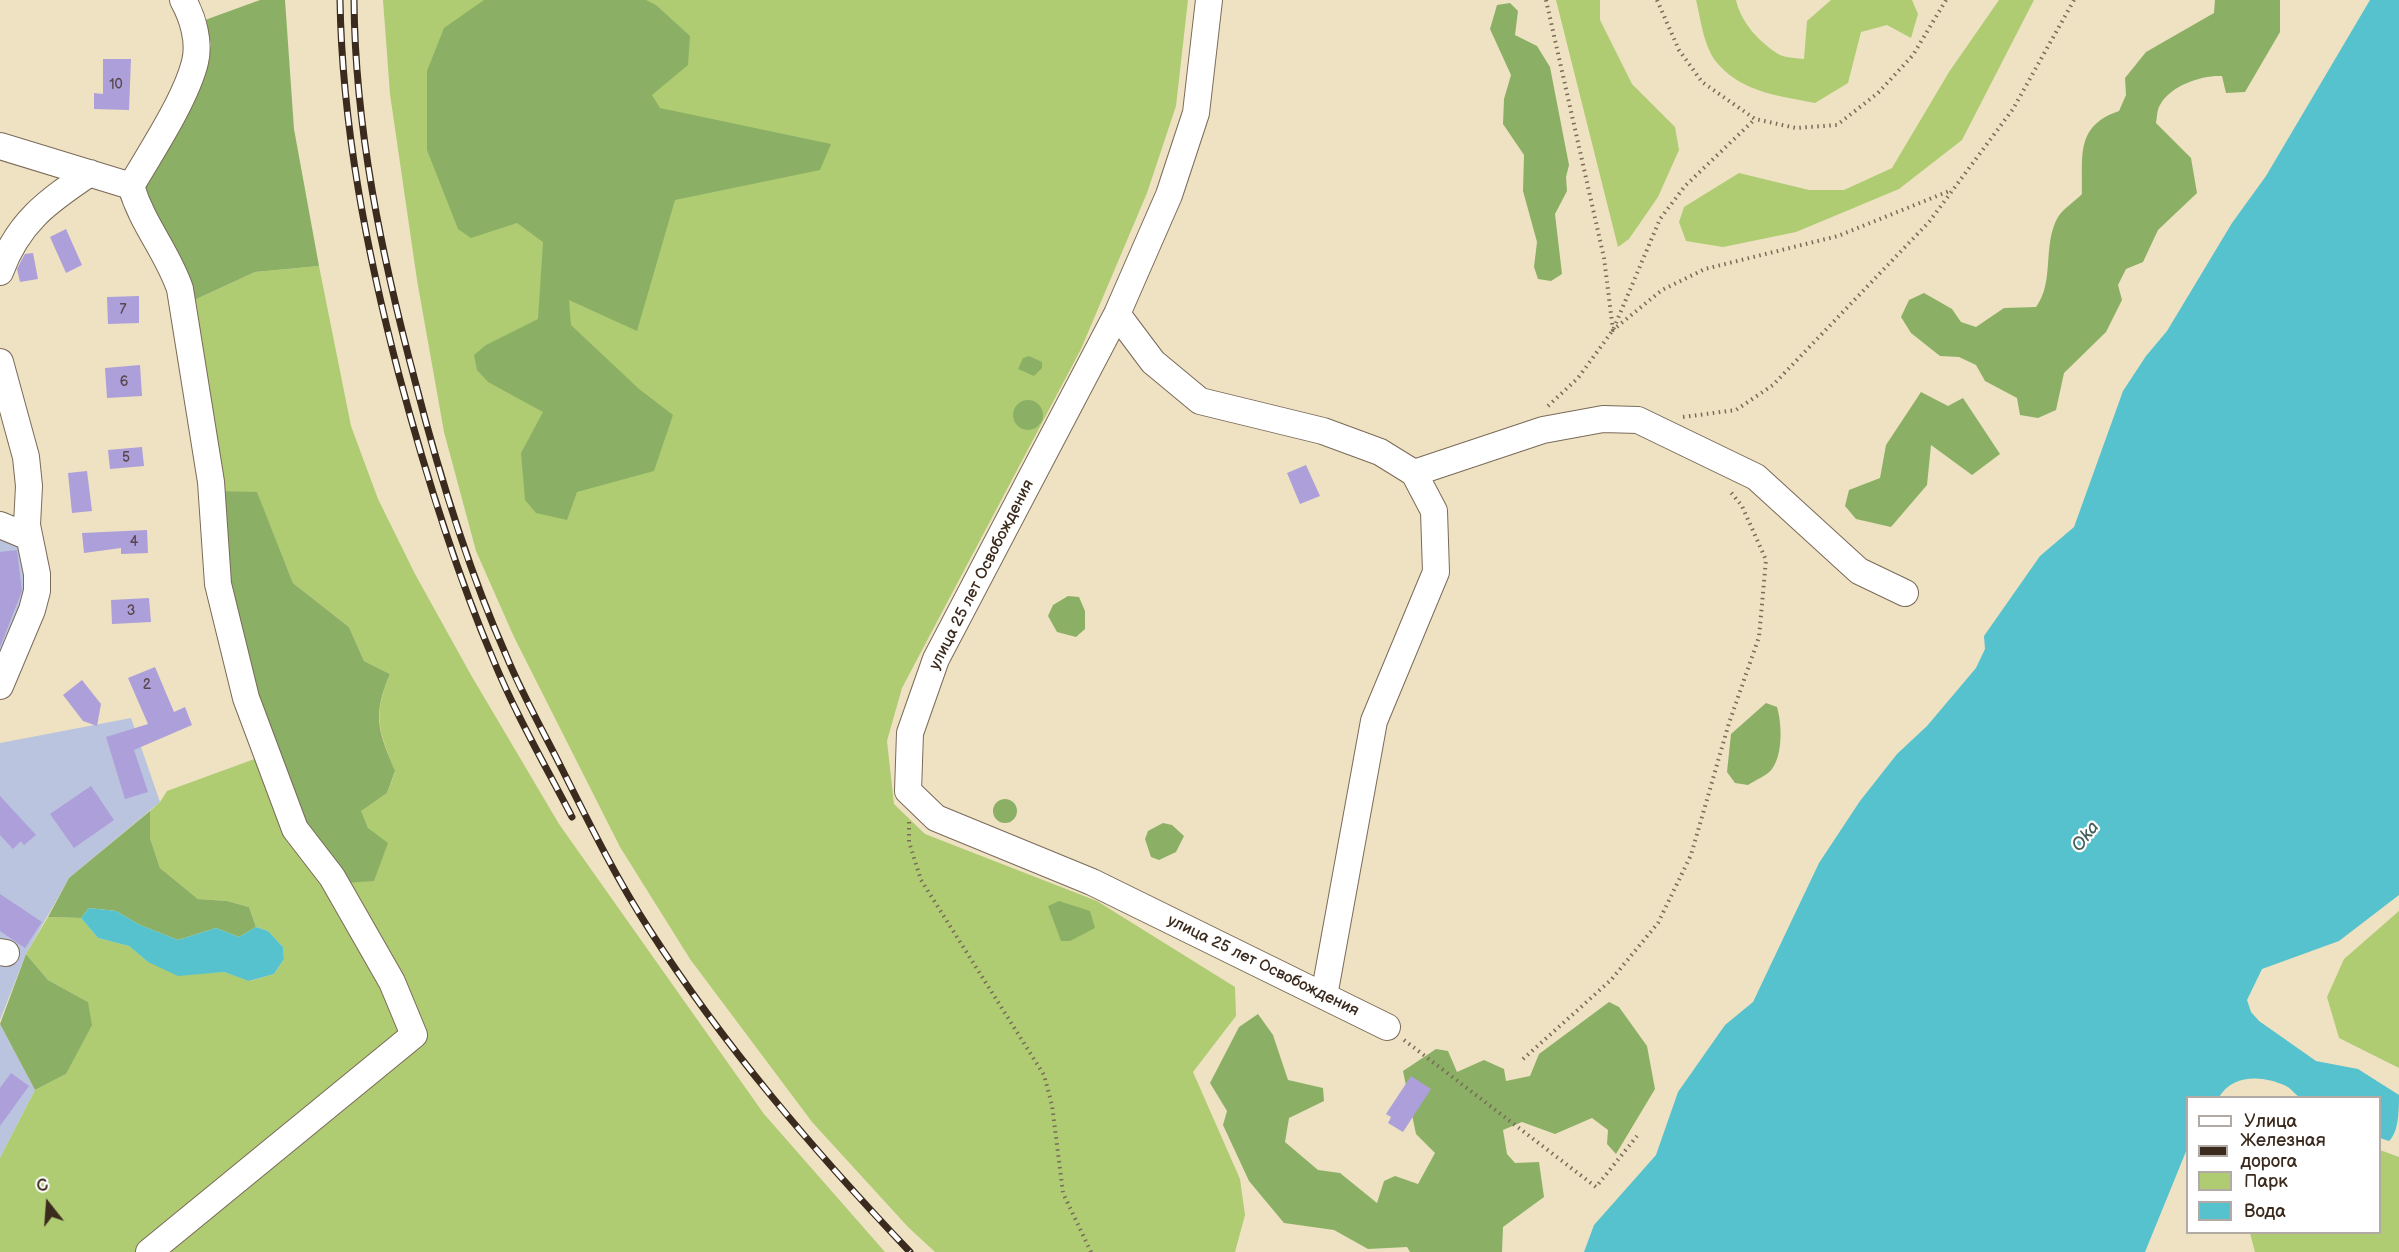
<!DOCTYPE html>
<meta charset="utf-8">
<style>
body{margin:0}
#map{position:relative;width:2399px;height:1252px;overflow:hidden;background:#eee2c3;font-family:"Balsamiq Sans",sans-serif}
canvas{display:block}
.legend{position:absolute;left:2186px;top:1096px;width:195px;height:138px;box-sizing:border-box;background:#fff;border:2px solid #b1aaa5;margin:0;padding:8px 10px;list-style:none;font-size:18px;color:#3b2a1e}
.legend li{display:flex;align-items:center;gap:12px;height:30px}
.legend b{width:30px;border:2px solid #b1aaa5}
.north{position:absolute;left:18px;top:1174px;width:60px;height:60px;-webkit-text-stroke:4px #fff;paint-order:stroke;rotate:343deg;font-size:16px;font-weight:700;line-height:24px;text-align:center;color:#3b2a1e}
.north::after{content:'';display:block;margin:auto;width:21px;height:27px;background:#3b2a1e;clip-path:polygon(50% 0,100% 100%,50% 72%,0 100%)}
</style>
<div id="map">
<canvas width="2399" height="1252"></canvas>
<ul class="legend">
<li><b style="height:8px;background:#fff"></b>Улица</li>
<li><b style="height:8px;background:#3b2a1e"></b>Железная дорога</li>
<li><b style="height:16px;background:#afcc73"></b>Парк</li>
<li><b style="height:16px;background:#55c2cd"></b>Вода</li>
</ul>
<div class="north">С</div>
</div>
<script>
const ctx = document.querySelector('canvas').getContext('2d');
ctx.lineJoin = 'round';
function paint(path, color) { ctx.fillStyle = color; ctx.fill(path, 'evenodd'); }
function strokePath(path, color, width, dash) { ctx.strokeStyle = color; ctx.lineWidth = width; ctx.lineCap = dash ? 'butt' : 'round'; ctx.setLineDash(dash || []); ctx.stroke(path); }
function label(font, color, halo, rows, align = 'center') {
  ctx.font = font + ' "Balsamiq Sans",sans-serif'; ctx.lineWidth = 4.5; ctx.setLineDash([]); ctx.textBaseline = 'middle'; ctx.strokeStyle = halo; ctx.fillStyle = color; for (const [text, x, y, turn = 0] of rows) {
    ctx.save(); ctx.translate(x, y); ctx.rotate((+turn || 0) * Math.PI / 180); ctx.textAlign = isNaN(turn) ? turn : align; if (halo) ctx.strokeText(text, 0, 0); ctx.fillText(text, 0, 0); ctx.restore();
  }
}
const industrial = new Path2D(`
 M0,536L24,549L30,576L0,665Z
 M131,718L160,802L69,878L26,954L0,1020V743Z
 M0,1024L35,1090L0,1158Z`);
const green = new Path2D(`
 M383,0H1188L1176,106L1147,193L1081,349L902,688L887,741L894,804L925,834L1097,901L1235,987L1236,1016L1193,1072L1240,1179L1245,1215L1235,1252H935L908,1227L812,1122L690,959L620,847L514,637L476,551L444,432L417,280L390,94Z
 M1556,0H1600V20L1632,84L1675,127L1679,150L1658,197L1629,239L1618,247Z
 M1696,0H1736C1741,23 1760,43 1780,55C1787,58 1797,58 1804,59L1807,21L1831,0H1912L1918,14L1911,38L1887,25L1861,32L1848,83L1815,103C1781,96 1744,93 1719,65C1704,50 1701,20 1696,0Z
 M1999,0H2034L1962,140L1899,189L1796,232L1723,247L1686,241L1679,222L1684,207L1739,173L1809,190H1844L1892,168L1949,72Z
 M319,266L351,426L378,499L415,574L471,675L559,824L764,1114L885,1252H156L425,1041L397,979L345,883L368,828L360,811L387,793L395,772C379,730 372,717 390,674L364,661L349,627L293,583L257,493L220,491L190,302L255,272Z
 M260,757L328,880L407,1033L138,1252H0V1158L35,1090L66,1074L88,1002L48,980L26,954L48,917L81,918L98,938L129,946L148,962L203,973L224,972L250,981L274,974L284,959L283,947L268,931L256,927L249,907L227,901L198,899L160,868L150,838V811L160,802L167,791Z
 M2399,911V1068L2339,1038L2327,997L2344,959Z
 M2380,1150L2399,1157V1252H2255L2250,1233L2380,1232Z`);
const forest = new Path2D(`
 M260,0H285L294,129L319,266L255,272L190,302L141,194L209,58L211,44L205,20Z
 M484,0H646L656,5L690,36L688,65L652,95L660,108L831,144L820,170L675,200L637,331L569,300L571,325L639,389L673,415L654,471L577,492L567,520L536,513L525,500L521,453L543,412L488,382L477,370L474,355L486,345L538,319L543,242L517,223L471,238L458,229L427,150V71L444,28Z
 M2215,0H2280V32L2245,92L2226,93L2222,76C2202,75 2171,85 2160,105C2157,109 2157,118 2156,123L2191,158L2197,193L2158,230L2143,262L2126,269L2118,285L2122,300L2106,332L2064,373L2056,410L2038,418L2020,415L2017,398L1985,381L1976,365L1959,357L1940,356L1911,333L1901,317L1909,300L1924,293L1952,309L1961,322L1976,327L2004,308L2036,307C2055,282 2042,245 2058,217C2063,209 2075,201 2082,194C2083,156 2075,126 2119,111L2126,95L2125,78L2146,52L2214,13Z
 M1510,3L1518,11L1515,35L1537,46L1550,67L1569,165L1566,177L1567,191L1555,214L1562,274L1551,281L1538,279L1534,267L1537,242L1523,191L1524,155L1503,124L1504,99L1511,75L1490,29L1497,5Z
 M1029,356L1042,362V368L1034,376L1018,369L1023,358Z
 M1921,392L1948,406L1963,398L2000,454L1972,475L1931,445L1927,485L1891,527L1856,519L1845,506L1849,490L1880,478L1886,445Z
 M1013 415a15 15 0 1 1 30 0a15 15 0 1 1-30 0Z
 M220,491L257,492L293,583L349,627L364,661L390,674C372,716 378,730 395,771L387,793L361,811L368,828L388,843L374,881L345,883L298,826L237,638Z
 M1068,596L1079,597L1085,611V629L1076,637L1057,632L1048,616L1053,605Z
 M1766,703L1777,707C1782,724 1783,754 1772,769C1767,776 1755,780 1748,785L1735,783L1727,772L1731,734Z
 M993 811a12 12 0 1 1 24 0a12 12 0 1 1-24 0Z
 M150,811V838L160,868L198,899L227,901L249,907L256,927L239,937L216,928L178,940L140,925L116,911L89,908L81,918L48,917L69,878Z
 M1163,823L1172,825L1184,836L1176,852L1159,860L1151,857L1145,839L1148,831Z
 M1059,901L1090,911L1095,928L1070,941H1061L1048,906Z
 M26,954L48,980L88,1002L92,1025L66,1074L35,1090L0,1024Z
 M1609,1002L1619,1007L1647,1046L1655,1089L1616,1154L1607,1144L1608,1130L1592,1118L1555,1134L1522,1122L1503,1130L1507,1154L1515,1163L1539,1162L1544,1197L1503,1227L1502,1252H1410L1407,1247L1368,1249L1334,1230L1284,1223L1249,1181L1223,1125L1227,1111L1210,1083L1239,1027L1258,1014L1273,1035L1288,1080L1323,1088L1324,1101L1289,1118L1285,1142L1318,1170L1340,1173L1377,1203L1384,1181L1395,1176L1418,1184L1435,1153L1416,1134L1403,1071L1436,1049L1448,1051L1457,1072L1484,1060L1504,1069L1506,1081L1530,1076L1539,1054Z`);
const water = new Path2D(`
 M2370,0H2399V895L2339,941L2262,969L2247,1000L2251,1012L2259,1021L2316,1061L2358,1069L2399,1095C2399,1109 2399,1132 2389,1141L2380,1138V1098C2364,1098 2311,1102 2300,1097C2295,1095 2291,1088 2286,1086C2263,1075 2233,1074 2219,1097L2188,1098L2187,1149L2145,1252H1584L1594,1225L1656,1155L1678,1092L1725,1025L1753,1002L1819,863L1860,801L1897,754L1927,726L1976,668L1985,649L1984,636L2040,556L2074,527L2123,391L2146,356L2167,331L2232,223L2266,176Z
 M89,908L116,911L140,925L178,940L216,928L239,937L256,927L268,931L283,947L284,959L274,974L249,981L224,972L178,976L148,962L129,946L98,938L81,918Z`);
const building = new Path2D(`
 M103,59H131L129,110L94,109V93L103,94Z
 M66,229L82,265L66,273L50,237Z
 M33,253L38,279L20,282L17,269L21,261L25,254Z
 M139,296V323L108,324L107,297Z
 M140,365L142,396L107,398L105,368Z
 M142,447L144,466L110,469L108,450Z
 M1306,465L1320,496L1300,504L1287,473Z
 M87,471L92,511L72,513L68,473Z
 M147,530L148,553L121,554V548L84,553L82,533Z
 M17,550L22,591L0,647V552Z
 M149,598L151,622L112,624L111,600Z
 M155,667L174,712L185,707L192,725L134,750L148,792L125,799L106,737L148,724L128,678Z
 M82,680L101,704L97,726L83,721L63,695Z
 M91,786L114,820L74,848L50,814Z
 M0,796L36,835L24,845L21,841L13,849L0,835Z
 M0,894L42,922L25,948L0,931Z
 M11,1073L29,1086L0,1126V1088Z
 M1411,1076L1431,1089L1403,1132L1388,1123L1391,1117L1386,1114Z`);
const path = new Path2D(`
 M1546,0L1604,258L1613,330L1662,290L1705,269L1838,236L1952,190
 M1657,0L1679,50L1702,82L1755,119L1796,128L1837,125L1878,93L1913,55L1946,0
 M1548,406L1578,378L1613,330L1660,219L1685,186L1755,119
 M1683,417L1736,410L1773,385L1929,222L2013,109L2074,0
 M909,822V842L921,880L1044,1075L1052,1105L1063,1193L1091,1252
 M1404,1040L1596,1187L1637,1136
 M1523,1059L1611,980L1658,923L1691,855L1729,723L1759,637L1766,560L1742,506L1729,490`);
const minor = new Path2D(`
 M1209,0L1196,113L1169,195L1117,314L936,659L910,733L908,791L936,818L1092,882L1387,1027
 M0,146L131,186
 M0,272C18,222 48,201 90,173
 M1117,314L1153,362L1200,401L1323,431L1380,452L1414,473L1434,511L1436,572L1374,721L1324,996
 M0,362L26,457L29,486L27,525L37,574V591L32,610L0,686
 M1414,473L1543,430L1603,419L1638,420L1756,477L1859,571L1905,593
 M0,525L29,537
 M0,952L6,953
 M149,1252L414,1035L392,982L332,877L295,829L246,698L218,584L211,482L180,289C167,251 143,226 131,186C151,152 186,99 195,62C200,42 193,18 183,0`);
const rail = new Path2D(`
 M340,0C342,126 367,253 399,375C425,472 454,567 493,659C515,713 545,765 572,817
 M354,0C355,129 382,257 415,381C439,474 467,567 506,655C522,694 543,731 562,769C589,823 616,878 649,929C724,1046 815,1152 910,1252`);
const numberNames = [
 ["10",116,85],
 ["7",123,310],
 ["6",124,382],
 ["5",126,458],
 ["4",134,542],
 ["3",131,611],
 ["2",147,685]
];
const streetNames = [
 ["улица 25 лет Освобождения",982,575,-63],
 ["улица 25 лет Освобождения",1263,966,26]
];
const waterNames = [
 ["Oka",2086,837,-52]
];
paint(industrial, '#bac4de');
paint(green, '#afcc73');
paint(forest, '#8bb065');
paint(water, '#55c2cd');
paint(building, '#ad9fd9');
strokePath(minor, '#7a6a58', 28);
strokePath(path, '#7a6a58', 4, [1.5, 4.5]);
strokePath(minor, '#fff', 26);
strokePath(rail, '#3b2a1e', 7);
strokePath(rail, '#fff', 4.5, [14]);
label('14px', '#58474d', null, numberNames);
label('16px', '#3b2a1e', '#fff', streetNames);
label('italic 18px', '#445f5b', '#fff', waterNames);
</script>
